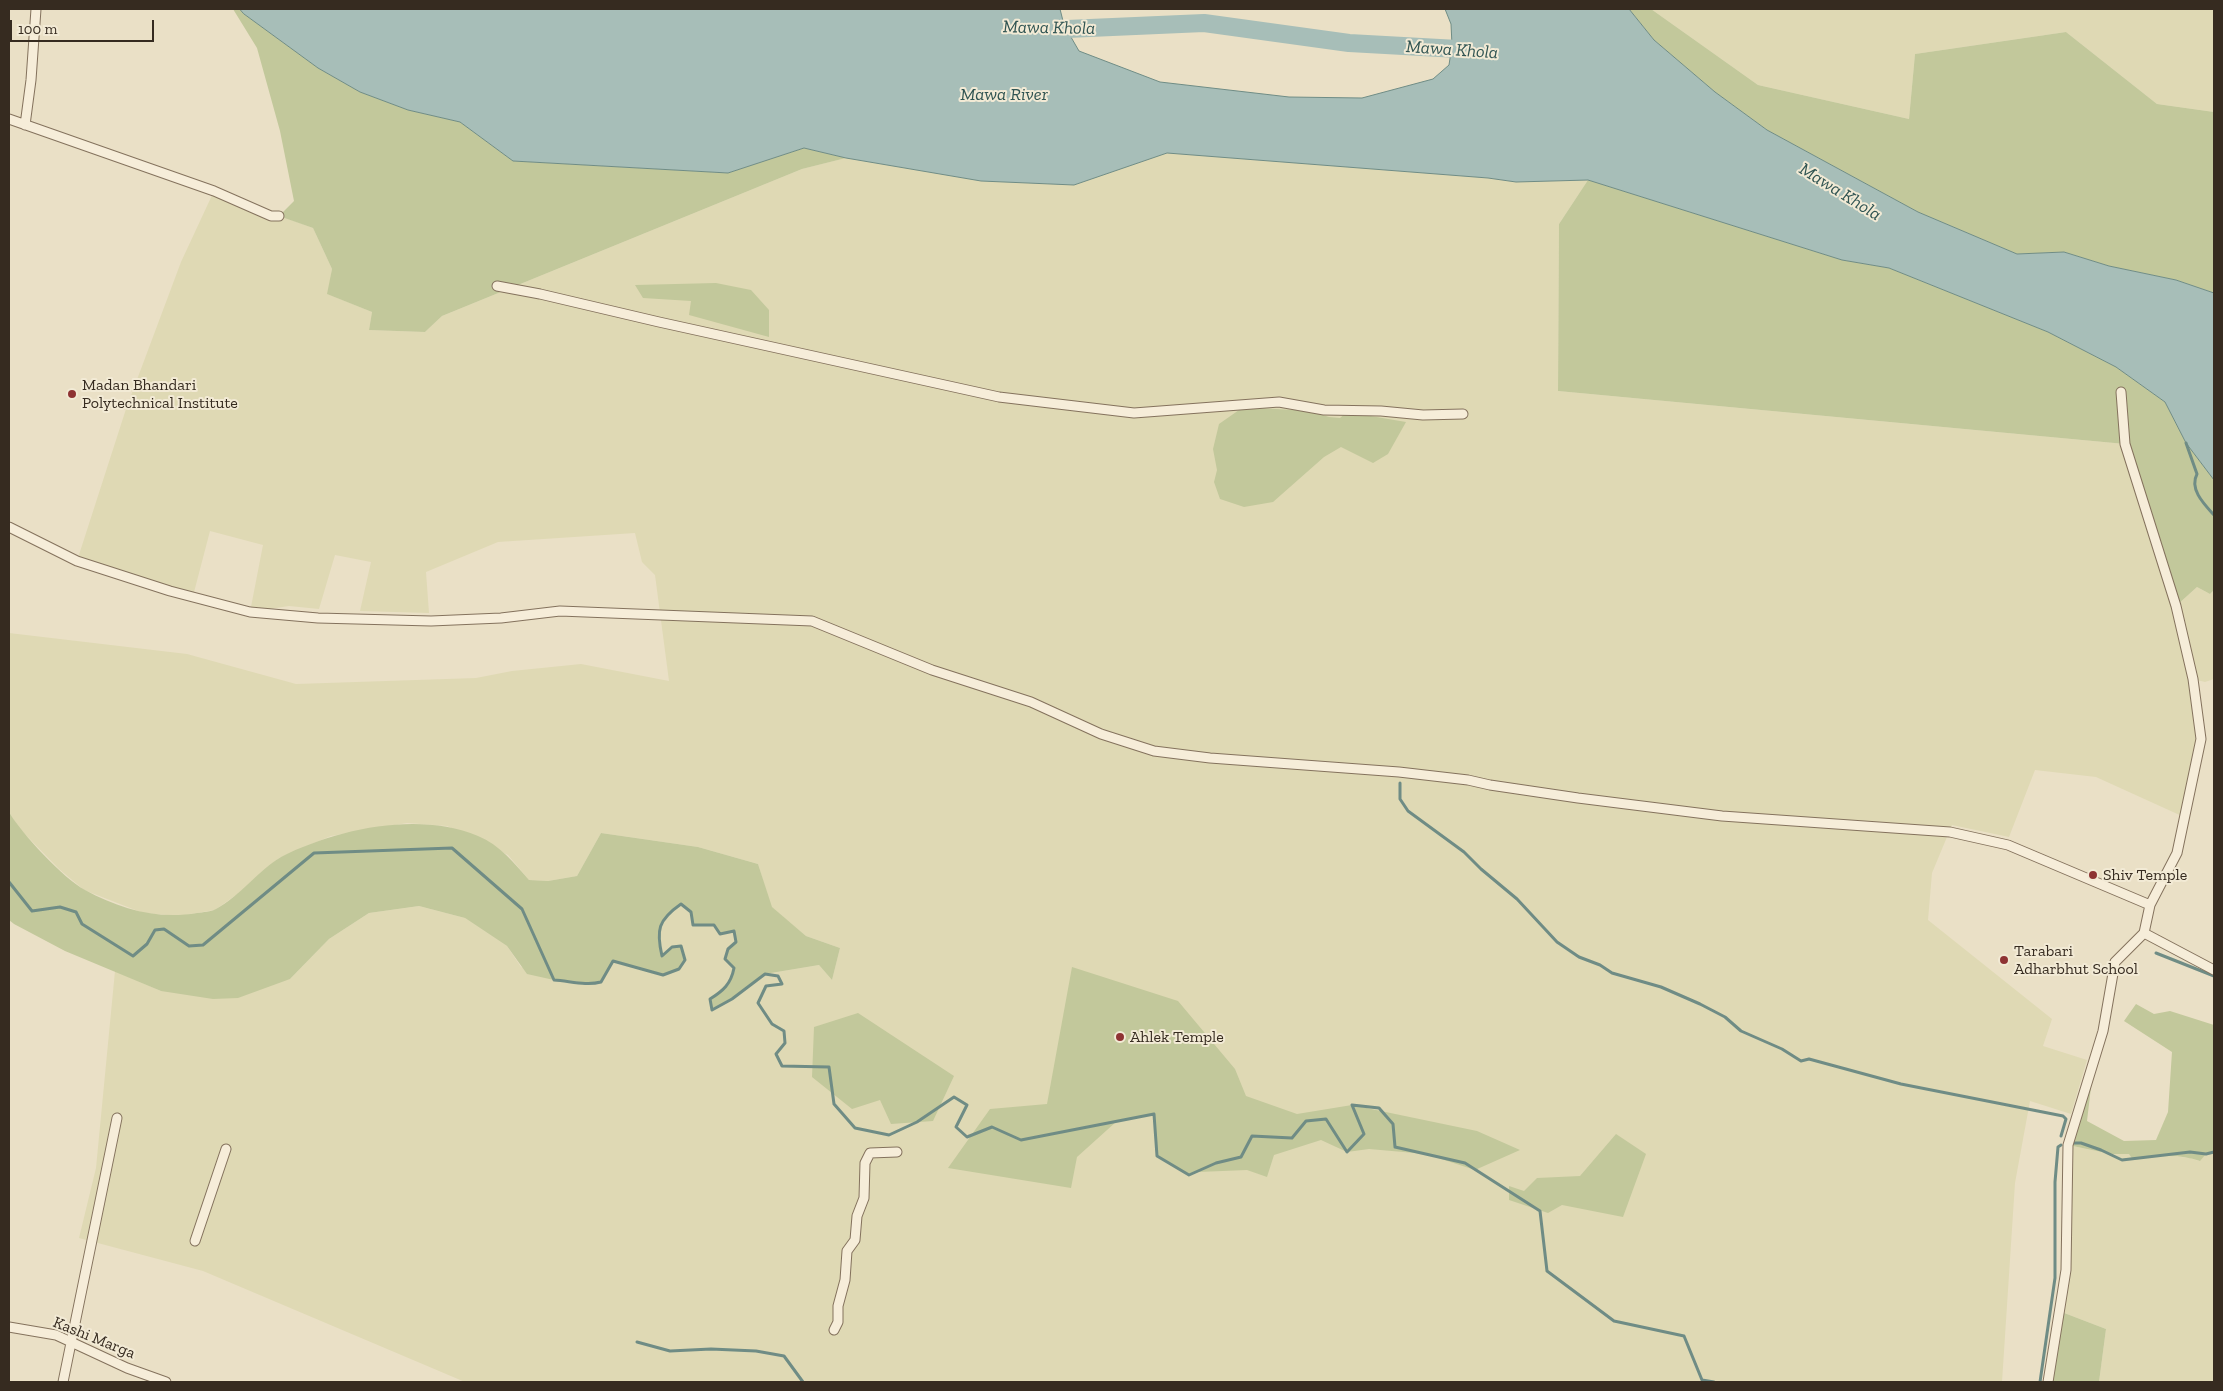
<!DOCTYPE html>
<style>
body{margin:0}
#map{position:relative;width:2223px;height:1391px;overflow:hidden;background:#eae0c6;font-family:"Zilla Slab",serif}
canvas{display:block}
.frame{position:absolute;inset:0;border:10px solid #362b20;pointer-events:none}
.scale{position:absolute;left:10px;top:20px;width:144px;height:22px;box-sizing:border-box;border:2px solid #362b20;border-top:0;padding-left:6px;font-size:15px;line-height:18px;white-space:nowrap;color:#362b20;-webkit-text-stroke:4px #f2ead5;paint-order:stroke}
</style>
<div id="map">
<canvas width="2223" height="1391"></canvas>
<div class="frame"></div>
<div class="scale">100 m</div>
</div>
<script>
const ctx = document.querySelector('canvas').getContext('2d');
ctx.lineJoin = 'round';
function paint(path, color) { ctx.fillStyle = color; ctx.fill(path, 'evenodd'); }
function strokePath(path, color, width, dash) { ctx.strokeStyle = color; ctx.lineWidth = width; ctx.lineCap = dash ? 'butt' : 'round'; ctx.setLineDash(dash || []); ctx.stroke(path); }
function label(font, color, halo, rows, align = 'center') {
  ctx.font = font + ' "Zilla Slab",serif'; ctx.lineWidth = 4; ctx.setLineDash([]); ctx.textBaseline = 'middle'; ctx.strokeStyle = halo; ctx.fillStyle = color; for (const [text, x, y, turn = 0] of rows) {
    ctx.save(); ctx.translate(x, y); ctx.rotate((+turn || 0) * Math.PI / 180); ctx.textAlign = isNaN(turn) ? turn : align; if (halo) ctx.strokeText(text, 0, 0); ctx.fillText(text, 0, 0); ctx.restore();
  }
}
const farmland = new Path2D(`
 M1651,9H2214V112L2157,104L2066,32L1915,54L1909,119L1758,85Z
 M1167,153L1488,178L1516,182L1588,180L1559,224L1558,391L2125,444L2176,606L2197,587L2210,594L2214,590V679L2205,682L2193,679L2201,739L2184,817L2096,777L2035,770L2009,837L1952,825L1932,873L1928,920L2052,1019L2043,1046L2087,1060L2071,1114L2030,1101L2015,1183L2002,1382H465L203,1271L79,1238L96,1168L115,971L161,991L290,979L329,939L369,913L419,906L465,918L507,946L521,967L554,980L574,981L590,985L601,982L613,961L629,964L662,956L658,937L662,920L669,912L681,904L691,912L693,925H714L734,931L736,942L728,949L734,968L732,979L723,991L710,999H732L765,974L819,965L832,980L840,948L806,936L771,907L758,864L698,847L601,833L577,876L548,881L529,880L508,855L447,826L407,823L331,836L279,858L243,890L215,910L179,916L143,913L84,890L59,869L18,827L9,812V633L187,654L296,684L476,678L512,671L581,664L669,681L655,575L642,562L635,533L498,542L426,572L429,613L360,611L371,562L335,555L319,609L289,606L250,612L263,545L210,531L193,596L77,561L126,409L181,262L214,191L313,228L332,269L328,294L372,312L369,330L425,332L442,316L802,169L846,158L981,181L1074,185Z
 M2068,1145L2111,1154L2129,1153L2133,1160L2163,1155L2190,1158L2199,1161L2206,1154L2214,1152V1382H2099L2106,1329L2059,1311L2066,1269Z`);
const green = new Path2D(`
 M233,9H240L244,14L318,68L360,92L408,110L460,122L513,161L728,173L804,148L846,158L802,169L442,316L425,332L369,330L372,312L327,294L332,269L313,228L279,216L294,201L280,131L257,48Z
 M1629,9H1651L1758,85L1909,119L1915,54L2066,32L2157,104L2214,112V293L2176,280L2109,266L2064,252L2017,254L1918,212L1767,130L1715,92L1654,40Z
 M1588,180L1842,260L1889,268L2048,332L2116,367L2165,402L2186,443L2214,480V590L2210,594L2197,587L2176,606L2125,444L1558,391L1559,224Z
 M716,283L751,290L769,310V337L689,315L691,301L643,298L635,285Z
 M1258,408L1311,411L1329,417L1340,418L1347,412L1406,422L1388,454L1373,463L1341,447L1324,457L1273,502L1244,507L1220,499L1214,482L1217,470L1213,449L1219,424L1239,410Z
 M9,812C21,833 64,879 85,890C120,909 158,920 197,913C203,912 211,912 216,909C239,897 260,869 281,857C337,829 418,811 478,836C500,845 514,863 529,880L548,881L577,876L601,833L698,847L758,864L772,907L806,936L840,948L832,980L819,965L765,974L732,999L712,1010L710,999C723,991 732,984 734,968L725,959L728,949L736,942L734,932L720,934L713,925H693L690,912L682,904C659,918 656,931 662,956L672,947L681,946L685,960L679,969L663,975L614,961L601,982L590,985L574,981L554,980L527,974L507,946L465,918L419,906L369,913L329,939L290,979L238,998L213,999L161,991L65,951L14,924L9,920Z
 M1072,967L1178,1001L1235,1069L1246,1096L1297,1114L1352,1105L1477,1131L1520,1150L1475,1170L1426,1154L1369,1149L1347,1152L1321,1140L1274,1155L1267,1177L1247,1170L1198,1172L1189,1175L1157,1156L1154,1114L1117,1121L1077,1157L1071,1188L948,1168L990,1109L1047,1104Z
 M2136,1004L2154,1014L2170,1011L2214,1025V1152L2206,1154L2200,1161C2178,1153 2156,1156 2133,1160L2129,1154H2111L2068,1145L2094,1062L2087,1121L2124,1141L2156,1140L2168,1112L2172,1052L2124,1021Z
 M858,1013L954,1076L933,1121L891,1124L880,1100L852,1109L812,1077L814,1027Z
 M1616,1134L1646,1154L1623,1217L1562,1205L1548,1213L1509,1200V1186L1524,1191L1537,1178L1580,1176Z
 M2059,1311L2106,1329L2099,1382H2048Z`);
const water = new Path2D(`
 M240,9H1060L1064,25L1079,51L1160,82L1289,97L1362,98L1433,79L1449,65L1452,45L1451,24L1445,9H1629L1654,40L1715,92L1767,130L1918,212L2017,254L2064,252L2109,266L2176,280L2214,293V480L2186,443L2165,402L2116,367L2048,332L1889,268L1842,260L1588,180L1516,182L1488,178L1167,153L1074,185L981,181L846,158L804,148L728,173L513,161L460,122L408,110L360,92L318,68L244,14Z`);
const stream = new Path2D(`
 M2186,443L2197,474C2189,489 2204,504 2214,515
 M1400,783V799L1408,811L1464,852L1481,869L1517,899L1557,942L1579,957L1600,965L1612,973L1661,987L1700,1004L1725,1017L1741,1031L1782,1049L1801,1061L1809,1059L1901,1084L2063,1116L2066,1119L2061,1136
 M9,882L32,911L60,907L76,912L82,924L133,956L147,944L155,930L164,929L189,946L203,945L314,853L452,848L522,909L554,980C570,981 586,986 601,982L613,961L663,975L679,969L685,960L681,946L672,947L662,956C656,930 658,920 681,904L691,912L693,925H714L720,934L734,931L736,942L728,949L725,959L734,968C731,984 723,991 710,999L712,1010L732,999L765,974L778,976L782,984L766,986L758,1003L772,1024L784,1031L785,1043L776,1054L782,1066L829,1067L834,1104L855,1128L889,1135L917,1122L954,1097L967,1105L956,1127L967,1137L992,1127L1021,1140L1154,1114L1157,1156L1189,1175L1216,1163L1241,1157L1252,1136L1292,1138L1306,1121L1326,1119L1347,1152L1364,1134L1352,1105L1379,1108L1393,1124L1395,1147L1465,1163L1540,1211L1547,1271L1614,1321L1684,1336L1702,1380L1714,1382
 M2156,953L2214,976
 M2073,1143H2081L2101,1150L2122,1160L2190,1152L2206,1154L2214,1152
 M637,1342L670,1351L711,1349L756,1351L784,1356L803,1382
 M2040,1382L2055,1278V1182L2058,1147L2061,1145`);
const river = new Path2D(`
 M1044,30L1204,23L1349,43L1476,50`);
const minor = new Path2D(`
 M9,119L214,191L271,216H279
 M25,125L31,80L36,9
 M497,286L540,294L659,322L999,397L1134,413L1279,402L1324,410L1381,411L1423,415L1463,414
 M9,527L77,561L170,591L250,612L318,618L431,621L501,618L560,611L812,621L932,670L1031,702L1101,734L1154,751L1210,758L1399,772L1468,780L1490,785L1578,798L1722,816L1950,832L2008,845L2150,905
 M2144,933L2214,970
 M195,1241L226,1149
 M9,1327L56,1335L127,1368L166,1382
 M834,1330L838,1322V1306L845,1280L847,1251L855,1240L857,1216L864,1198L865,1163L870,1153L897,1152
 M63,1382L117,1118
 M2048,1382L2066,1270L2068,1145L2103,1031L2115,962L2144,933L2150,905L2177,853L2201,739L2193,679L2176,606L2125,444L2121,392`);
const markers = [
 [72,394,5,"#8e3333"],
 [2093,875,5,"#8e3333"],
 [2004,960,5,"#8e3333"],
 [1120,1037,5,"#8e3333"]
];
const poiNames = [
 ["Madan Bhandari",82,385],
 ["Polytechnical Institute",82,403],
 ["Shiv Temple",2103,875],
 ["Tarabari",2014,951],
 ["Adharbhut School",2014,969],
 ["Ahlek Temple",1130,1037]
];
const streetNames = [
 ["Kashi Marga",94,1338,22]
];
const waterNames = [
 ["Mawa Khola",1049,28,1],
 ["Mawa Khola",1452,50,4],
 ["Mawa River",1004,95],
 ["Mawa Khola",1840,192,32]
];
paint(farmland, '#dfd9b4');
paint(green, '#c2c89b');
paint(water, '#a7beb8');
strokePath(water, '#6f8c85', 1);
strokePath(stream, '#6f8c85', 3);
strokePath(river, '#a7beb8', 18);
strokePath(minor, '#84725d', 11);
strokePath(minor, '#f6edd9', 9);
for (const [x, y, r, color] of markers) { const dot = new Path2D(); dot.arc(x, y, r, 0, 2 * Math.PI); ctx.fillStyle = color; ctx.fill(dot); strokePath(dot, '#f2ead5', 2); }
label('16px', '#362b20', '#f2ead5', poiNames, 'left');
label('16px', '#362b20', '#f2ead5', streetNames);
label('italic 18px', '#305452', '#f2ead5', waterNames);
</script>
